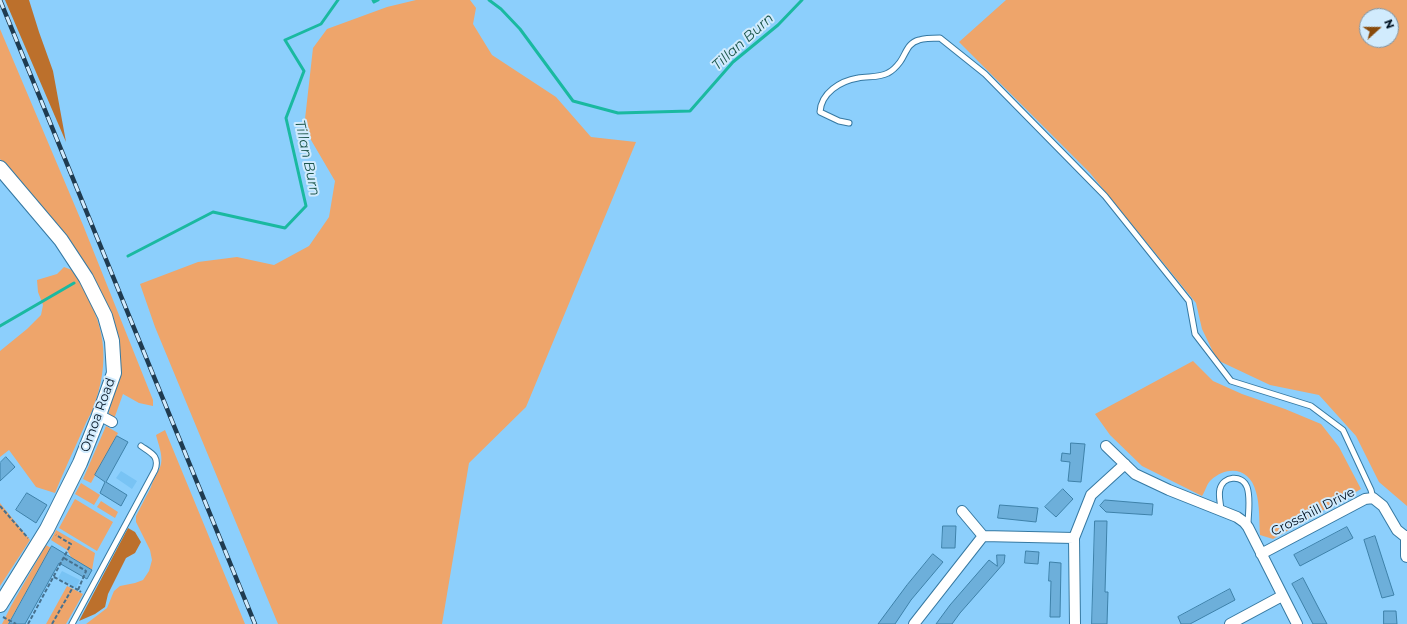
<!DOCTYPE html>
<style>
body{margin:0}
#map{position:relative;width:1407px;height:624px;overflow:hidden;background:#8ccffc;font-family:Montserrat,sans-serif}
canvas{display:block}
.north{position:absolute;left:1359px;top:8px;width:40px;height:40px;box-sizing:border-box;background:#d1ebfd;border:1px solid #7d94a5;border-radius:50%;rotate:69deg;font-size:11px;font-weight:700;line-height:16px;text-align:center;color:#001120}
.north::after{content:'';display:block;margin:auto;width:14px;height:18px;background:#884a0b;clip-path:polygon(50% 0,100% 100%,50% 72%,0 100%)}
</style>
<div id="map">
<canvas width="1407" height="624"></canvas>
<div class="north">N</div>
</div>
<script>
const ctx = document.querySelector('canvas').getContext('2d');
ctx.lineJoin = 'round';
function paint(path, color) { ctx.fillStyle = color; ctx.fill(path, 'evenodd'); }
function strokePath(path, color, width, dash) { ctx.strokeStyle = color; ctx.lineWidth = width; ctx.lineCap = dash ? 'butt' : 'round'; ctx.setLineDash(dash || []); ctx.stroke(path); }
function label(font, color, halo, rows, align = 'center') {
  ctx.font = font + ' Montserrat,sans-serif'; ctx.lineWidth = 4; ctx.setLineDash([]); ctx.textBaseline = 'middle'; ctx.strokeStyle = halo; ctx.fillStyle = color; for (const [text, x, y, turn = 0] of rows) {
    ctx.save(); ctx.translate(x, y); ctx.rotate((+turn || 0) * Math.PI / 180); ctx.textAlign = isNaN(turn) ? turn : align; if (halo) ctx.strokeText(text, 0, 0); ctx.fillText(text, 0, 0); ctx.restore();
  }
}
const built = new Path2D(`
 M121,471L137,481L132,489L116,478Z
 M62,571L80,580L76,588L58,578Z`);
const green = new Path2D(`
 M416,0H470L476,8L473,24L492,55L556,97L591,137L636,142L526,407L469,463L442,624H278L155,327L140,284L198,262L237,257L274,265L309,246L329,217L335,181L304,128L313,48L327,29L387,7Z
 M1006,0H1407V506L1379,482L1356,436L1319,395L1270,385L1217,360L1202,329L1196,303L1090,173L959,42ZM1367,16H1391V40H1367Z
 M0,29L83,225L153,400V406L139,403L123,394L114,419L108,416C113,395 121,373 120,350C118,311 91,275 69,244C47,214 25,186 0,159Z
 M64,267L72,270C101,315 113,350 95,403C93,411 88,418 85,425C75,448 64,470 55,493L36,487L9,450L0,457V351L27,329L41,315L43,305L38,292L37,280L57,274Z
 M1193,361L1213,381L1242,394L1285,409L1321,424L1339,447L1361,489L1273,539L1260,535C1259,522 1260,505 1256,492C1250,468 1228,465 1211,480C1207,483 1205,492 1202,496L1142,466L1110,435L1095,414Z
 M106,426L118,433L91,483L83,479Z
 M165,430L245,624H86L107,608L114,591L120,586L135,583L143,580L149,571L152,560L150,550L136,522V516L151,487C153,479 159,472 161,464C163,455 158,443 156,435Z
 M81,483L100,495L94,505L75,494Z
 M75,499L113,522L97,551L59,528Z
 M101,501L118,512L115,518L97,507Z
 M0,503L30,540L0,586Z
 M56,530L95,553L92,570L71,557L67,550L51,540Z
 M46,545L51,548L8,624H2L11,606Z
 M67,586L83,594L66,624H46Z`);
const forest = new Path2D(`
 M5,0H29L39,32L53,71L66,142Z
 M128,528L135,532L141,542L135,553L126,558L108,594L105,607L95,614L79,621Z`);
const stream = new Path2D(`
 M373,0L374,2L378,0
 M489,0L501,9L520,29L573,101L618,113L690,111L733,62L778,25L802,0
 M128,256L213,212L285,228L306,206L286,118L304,71L285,40L321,24L338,0
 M0,326L74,283`);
const building = new Path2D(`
 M117,436L128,442L106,482L127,495L121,506L100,493L105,482L95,475Z
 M1071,443L1085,444L1081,482L1068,481L1070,462L1061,461L1062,453L1070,454Z
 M6,457L15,467L0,481V463Z
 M1063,489L1073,499L1056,517L1045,507Z
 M27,493L47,505L36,523L16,510Z
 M1105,500L1153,504L1152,515L1106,512L1100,506Z
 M1000,505L1038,508L1036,522L998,518Z
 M1095,521H1107L1105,592H1108L1107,624H1092Z
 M943,526H956L955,548H942Z
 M1347,527L1353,538L1300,566L1294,555Z
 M1375,536L1394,595L1382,598L1364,540Z
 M52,546L92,570L87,579L59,563L25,624H9Z
 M1026,551L1039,552L1038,564L1025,563Z
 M933,554L943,562L911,600L895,624H878L907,585Z
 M997,555H1005L1004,563L960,613L952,624H936L950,605L989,560L997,566Z
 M1050,562L1061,563L1060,617H1050L1051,581H1049Z
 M1303,578L1317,605L1327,624H1313L1298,595L1292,584Z
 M1230,589L1235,600L1190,624H1181L1178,617Z
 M1384,611H1396L1397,624H1384Z`);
const path = new Path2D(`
 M0,506L28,538
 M64,558L86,571L78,590L81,592
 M54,577L78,590
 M3,617L16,624
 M28,624L71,544L56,535
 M52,624L73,587`);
const service = new Path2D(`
 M849,123L839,121L820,112C821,93 840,81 858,78C868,76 879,78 888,73C892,71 897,66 900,62C906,54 907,43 919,40C925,38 933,38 940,38L985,74L1105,196L1189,301L1195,334L1231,381L1311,406L1343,430L1371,490L1373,498
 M1221,511C1221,504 1218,496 1220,489C1223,476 1242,474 1247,487C1251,498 1248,514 1248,525
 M72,624L155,470C160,456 151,453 141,446`);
const minor = new Path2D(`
 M99,415L112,422
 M1106,446L1135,474L1169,490L1237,517L1244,522L1248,527L1297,624
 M962,511L983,536L1074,538
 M1261,554L1365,499L1373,498L1383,506L1397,530L1407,538
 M914,624L983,536
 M1075,624L1074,538L1091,495L1125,464
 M1230,624L1282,596`);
const tertiary = new Path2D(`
 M1407,537V556`);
const secondary = new Path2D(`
 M0,168L61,240L86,278L105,316L112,341L114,373L98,418L80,463L47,529L0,605`);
const rail = new Path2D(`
 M0,0L255,624`);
const streetNames = [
 ["Omoa Road",98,415,-70],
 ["Crosshill Drive",1313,512,-27]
];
const waterNames = [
 ["Tillan Burn",743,42,-42],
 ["Tillan Burn",307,158,78]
];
paint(built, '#78c3f4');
paint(green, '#eea56b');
paint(forest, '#bc702c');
strokePath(stream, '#1ab9a0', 3);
paint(building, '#6dafda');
strokePath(building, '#3e81a9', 1);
strokePath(service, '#3679a2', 7);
strokePath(minor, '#3679a2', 12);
strokePath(tertiary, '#3679a2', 14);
strokePath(secondary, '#3679a2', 16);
strokePath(path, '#46718f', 2, [4, 2]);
strokePath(service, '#fff', 5);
strokePath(minor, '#fff', 10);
strokePath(tertiary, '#fff', 12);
strokePath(secondary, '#fff', 14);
strokePath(rail, '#1f3b50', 4.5);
strokePath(rail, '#d1ebfd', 3, [9]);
label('13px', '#001120', '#d1ebfd', streetNames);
label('italic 14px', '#1c564b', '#d1ebfd', waterNames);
</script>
